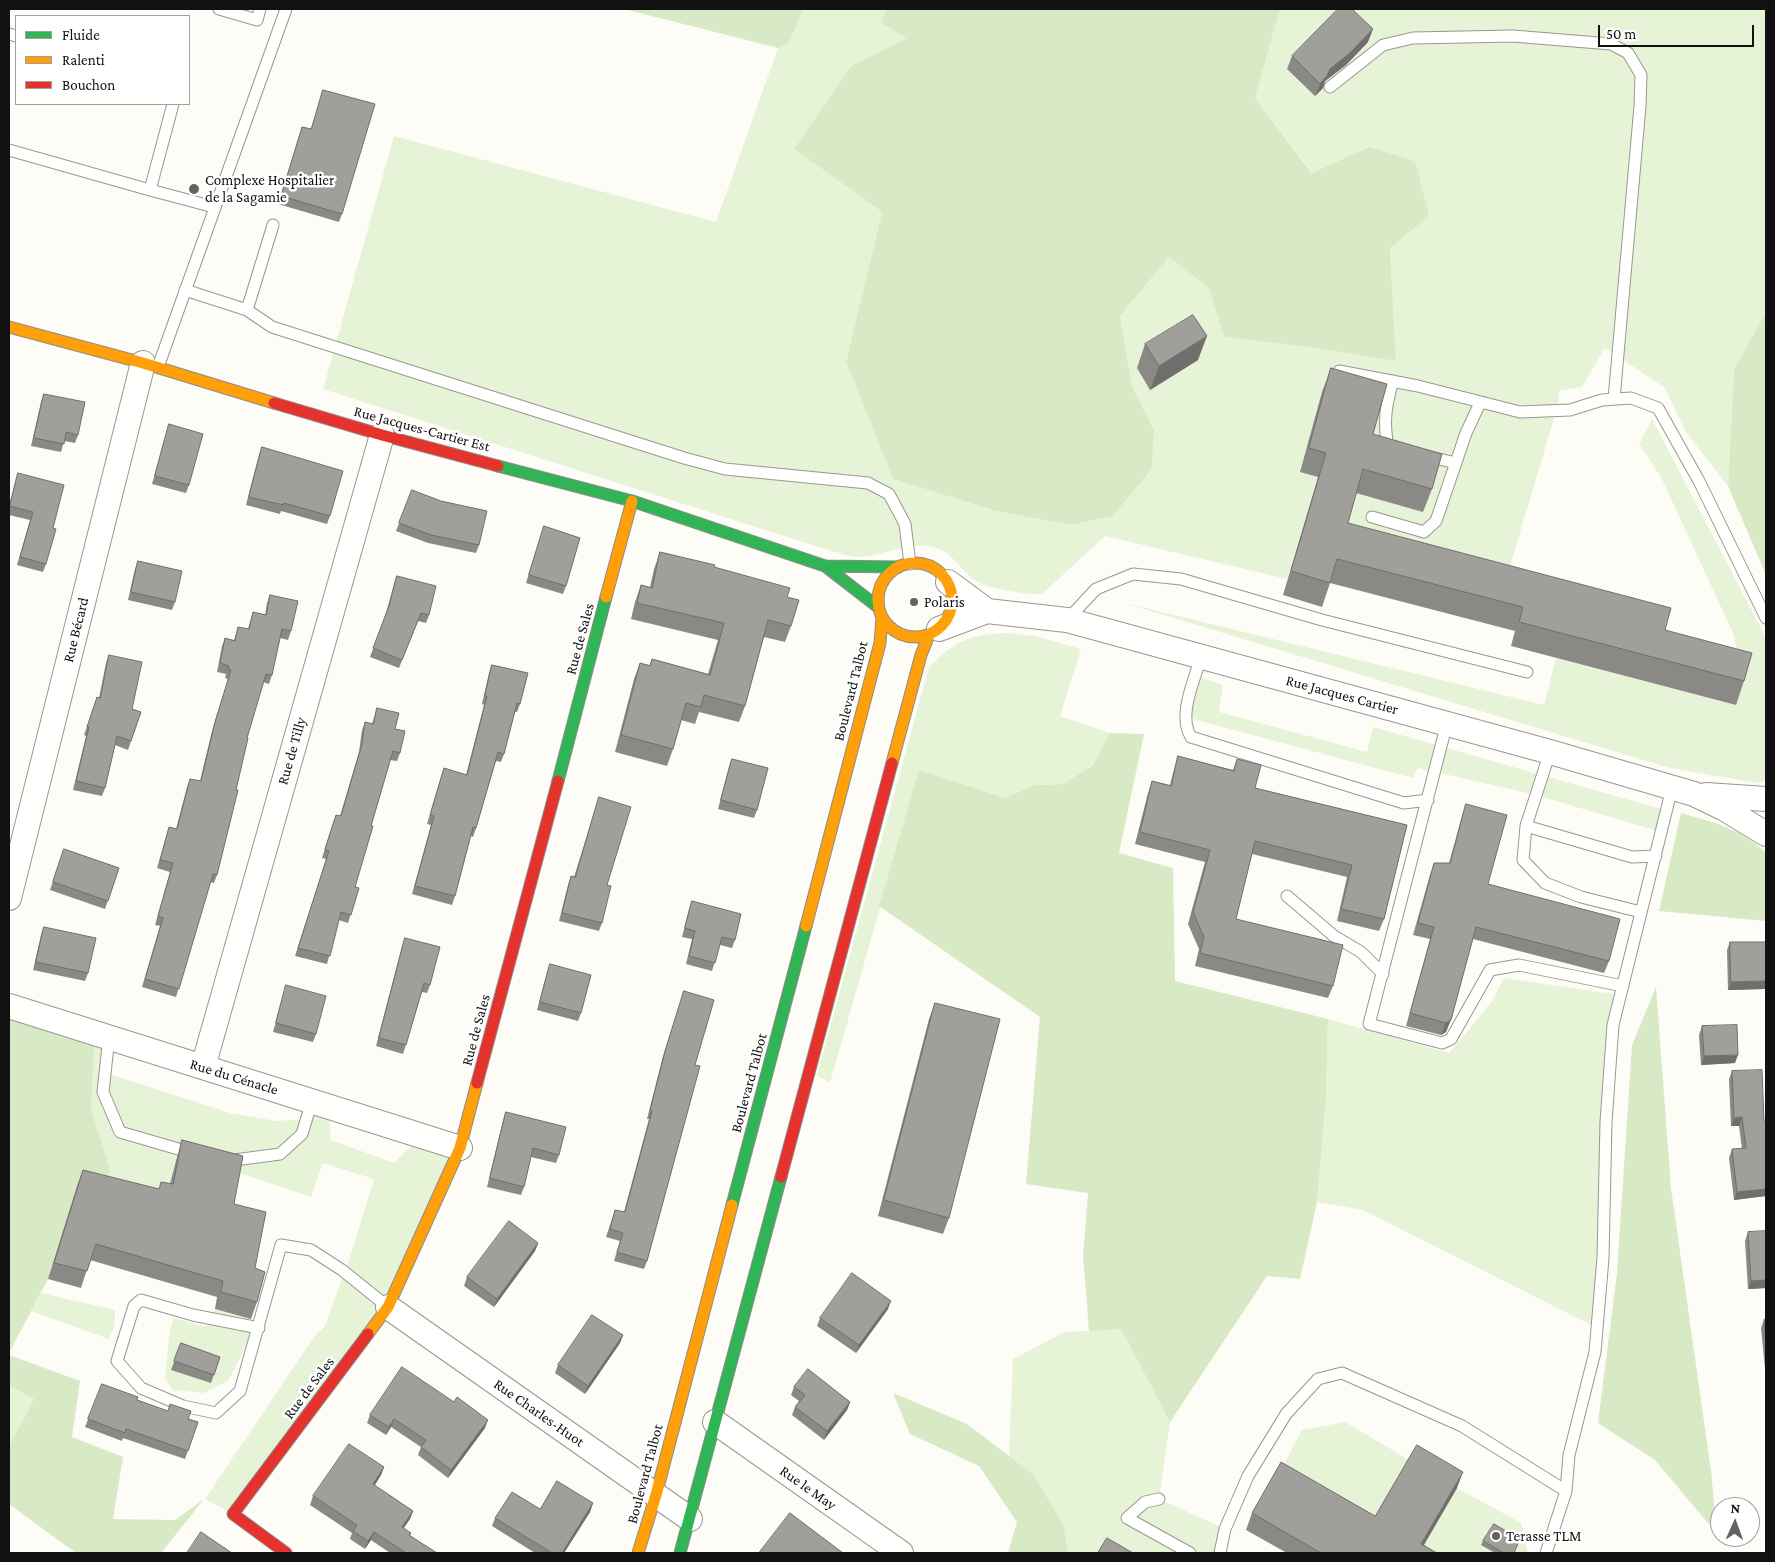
<!DOCTYPE html>
<meta charset="utf-8">
<style>
body{margin:0}
#map{position:relative;width:1775px;height:1562px;overflow:hidden;background:#fdfcf7;font-family:"Crimson Pro",serif}
canvas{display:block}
.frame{position:absolute;inset:0;border:10px solid #111;pointer-events:none}
.legend{position:absolute;left:15px;top:15px;width:175px;height:90px;box-sizing:border-box;background:#fff;border:1px solid #a0a0a0;margin:0;padding:6px 9px;list-style:none;font-size:15px;color:#111}
.legend li{display:flex;align-items:center;gap:10px;height:25px}
.legend b{width:25px;border:1px solid #a0a0a0}
.north{position:absolute;left:1710px;top:1497px;width:50px;height:50px;box-sizing:border-box;background:#fff;border:1px solid #a0a0a0;border-radius:50%;rotate:2deg;font-size:14px;font-weight:700;line-height:20px;text-align:center;color:#111}
.north::after{content:'';display:block;margin:auto;width:18px;height:22px;background:#646362;clip-path:polygon(50% 0,100% 100%,50% 72%,0 100%)}
.scale{position:absolute;left:1598px;top:25px;width:156px;height:22px;box-sizing:border-box;border:2px solid #111;border-top:0;padding-left:6px;font-size:15px;line-height:18px;white-space:nowrap;color:#111;-webkit-text-stroke:4px #fff;paint-order:stroke}
</style>
<div id="map">
<canvas width="1775" height="1562"></canvas>
<div class="frame"></div>
<ul class="legend">
<li><b style="height:6px;background:#30b455"></b>Fluide</li>
<li><b style="height:6px;background:#ff9f0a"></b>Ralenti</li>
<li><b style="height:6px;background:#e5322d"></b>Bouchon</li>
</ul>
<div class="north">N</div>
<div class="scale">50 m</div>
</div>
<script>
const ctx = document.querySelector('canvas').getContext('2d');
ctx.lineJoin = 'round';
function paint(path, color) { ctx.fillStyle = color; ctx.fill(path, 'evenodd'); }
function strokePath(path, color, width, dash) { ctx.strokeStyle = color; ctx.lineWidth = width; ctx.lineCap = dash ? 'butt' : 'round'; ctx.setLineDash(dash || []); ctx.stroke(path); }
function label(font, color, halo, rows, align = 'center') {
  ctx.font = font + ' "Crimson Pro",serif'; ctx.lineWidth = 5; ctx.setLineDash([]); ctx.textBaseline = 'middle'; ctx.strokeStyle = halo; ctx.fillStyle = color; for (const [text, x, y, turn = 0] of rows) {
    ctx.save(); ctx.translate(x, y); ctx.rotate((+turn || 0) * Math.PI / 180); ctx.textAlign = isNaN(turn) ? turn : align; if (halo) ctx.strokeText(text, 0, 0); ctx.fillText(text, 0, 0); ctx.restore();
  }
}
const green = new Path2D(`
 M803,9H886L881,23L908,38L851,66L794,149L882,212L846,362L893,479L996,511L1071,525L1113,516L1152,469L1154,430L1132,386L1120,316L1169,257L1209,288L1224,337L1301,346L1396,361L1390,247L1429,216L1369,147L1313,173L1255,98L1280,9H1766V312L1734,369L1728,486L1685,431L1665,388L1605,348L1582,387L1559,391L1558,405L1503,590L1339,547L1378,408L1300,472L1318,477L1287,579L1105,536L1042,594C1027,595 991,589 978,582C961,573 953,551 933,547C908,541 886,555 862,557C851,558 838,552 828,550L323,389L394,136L716,222L778,48L789,42Z
 M1652,419L1766,638V781L1756,783L1666,767L1121,602L1544,705L1556,658L1735,705L1743,677L1733,633L1661,477L1639,444Z
 M1007,633L1035,636L1081,649L1060,716L1110,733L1093,765L1063,784L1034,785L1005,798L919,771L830,1083L817,1075L929,667C957,640 968,635 1007,633Z
 M1197,676L1223,685L1219,712L1367,752L1373,727L1661,809L1658,831L1536,795L1418,768L1413,778L1189,718Z
 M1504,978L1613,994V1025L1597,1328L1363,1210L1317,1202L1326,1098L1328,1019L1449,1053L1491,1003Z
 M95,1033L109,1037L106,1073L230,1113L276,1121L306,1119L312,1101L328,1106L331,1140L394,1163L421,1136L460,1148L388,1307L233,1514L205,1499L314,1337L325,1326L350,1257L374,1179L323,1163L311,1197L237,1172L167,1201L105,1193L91,1110Z
 M41,1293L115,1310V1324L109,1339L31,1311Z
 M215,1309L251,1319L248,1342L228,1381L203,1393L173,1390L165,1379L170,1329L174,1318L206,1327Z
 M1121,1329L1170,1422L1159,1499L1225,1529L1220,1553H1068L1064,1526L1034,1475L1009,1456L1013,1359L1065,1332Z
 M9,1386L34,1399L9,1446Z
 M1345,1422L1411,1461L1369,1532L1276,1479L1302,1430Z
 M1457,1488L1521,1523L1528,1553H1419Z`);
const forest = new Path2D(`
 M624,9H803L789,43L778,48Z
 M886,9H1280L1255,98L1312,173L1369,147L1415,161L1429,216L1390,248L1396,361L1301,346L1224,337L1209,288L1169,257L1120,316L1132,386L1154,430L1152,469L1113,516L1071,525L996,511L893,479L846,362L882,212L794,149L851,66L907,38L881,23Z
 M1766,312V575L1728,486L1734,369Z
 M1110,733L1144,734L1119,853L1173,868L1175,981L1328,1019L1326,1098L1317,1202L1300,1279L1267,1276L1170,1422L1121,1329L1089,1331L1083,1255L1088,1193L1026,1184L1040,1017L879,906L919,770L1005,798L1034,785L1063,784L1093,765Z
 M1681,813C1713,822 1742,829 1766,853V921L1659,911Z
 M1656,987L1671,1188L1711,1471L1717,1534L1655,1460L1598,1423L1617,1273L1632,1045Z
 M9,1006L95,1033L91,1110L110,1169L105,1193L48,1279L9,1353Z
 M9,1355L80,1381L72,1437L123,1457L113,1519L175,1520L204,1499L161,1553H76L9,1504V1446L34,1399L9,1386Z
 M893,1393L967,1424L1034,1475L1064,1526L1068,1553H1008L1017,1522L979,1466L910,1434Z`);
const lane = new Path2D(`
 M219,9L257,20L260,9
 M9,34L16,36
 M1330,87L1383,45L1413,38L1513,36L1611,44L1628,53L1641,75L1640,106L1614,399
 M9,150L150,190L173,104
 M150,190L214,207
 M185,290L247,310L273,225
 M247,310L272,327L684,458L725,469L868,483L889,494L905,524L910,564
 M158,367L286,9
 M1339,371L1418,386L1520,412L1570,410L1602,400L1631,398L1658,408L1699,481L1766,618
 M1393,381C1386,404 1383,422 1388,446L1394,448
 M1426,456L1456,463
 M1372,517L1424,532L1436,521L1466,433L1480,403
 M1067,620L1096,589L1133,574L1181,579L1322,620L1527,672
 M1201,656C1195,680 1177,715 1191,737L1404,803L1428,800
 M1447,723L1369,1024L1442,1043L1451,1039L1490,970L1519,965L1623,986
 M1550,752L1526,826L1523,860L1545,883L1581,897L1641,912
 M1526,826L1632,857L1656,856
 M1287,896L1334,936L1361,952L1383,974
 M109,1037L103,1092L120,1132L192,1153
 M227,1161L280,1154L302,1134L312,1101
 M259,1328L193,1315L141,1300L134,1306L117,1361L141,1388L183,1406L216,1413L240,1391L281,1245L311,1250L342,1270L388,1307
 M1159,1499L1145,1502L1127,1518L1190,1553
 M1220,1553L1225,1529L1248,1476L1286,1414L1318,1379L1342,1373L1462,1426L1566,1491
 M1546,1553L1566,1491L1569,1455L1595,1352L1603,1258L1606,1122L1613,1025L1672,788`);
const street = new Path2D(`
 M948,582L987,611
 M939,629L987,611L1067,620L1550,752L1694,794L1725,809L1766,834
 M1706,795L1766,799
 M9,898L143,363
 M9,1006L460,1148
 M203,1067L382,435
 M388,1307L690,1519
 M715,1422L901,1553`);
const fast = new Path2D(`
 M498,466L632,501L825,566L878,607
 M825,566L898,567
 M558,781L606,597
 M732,1205L806,926
 M680,1553L781,1177`);
const slow = new Path2D(`
 M9,327L143,363L274,403
 M878 600a37 37 0 1 1 74 0a37 37 0 1 1-74 0Z
 M606,597L632,501
 M892,763L921,655L929,635
 M806,926L880,643L882,618
 M368,1334L388,1307L460,1148L477,1083
 M638,1553L656,1495L732,1205`);
const jam = new Path2D(`
 M274,403L382,435L498,466
 M477,1083L558,781
 M781,1177L892,763
 M286,1553L233,1514L368,1334`);
const wall = new Path2D(`
 M1368,42L1346,65L1325,81L1323,88L1315,96L1287,69L1292,56Z
 M323,90L342,214L339,222L278,204L302,127L311,129Z
 M1145,344L1198,360L1150,390L1137,368Z
 M1331,368L1373,434L1432,489L1423,512L1356,493L1348,523L1665,630L1744,681L1736,705L1511,646L1515,631L1330,583L1322,607L1283,595L1318,477L1300,472L1322,392Z
 M44,394L78,435L75,443L64,441L61,452L31,446L41,402Z
 M169,424L189,485L186,493L152,484Z
 M262,447L330,516L327,524L281,511L280,514L246,505L259,455Z
 M18,473L53,528L46,564L43,572L17,565L30,520L9,515V506Z
 M412,490L479,545L476,553L428,543L396,531Z
 M544,526L566,586L563,594L526,583Z
 M660,552L714,567L787,597L791,626L785,642L764,637L745,706L739,722L699,712L695,724L681,720L673,749L667,766L615,752L634,679L640,663L650,665L652,659L708,674L718,640L631,619L635,602L641,585L650,587L654,569Z
 M138,561L175,602L172,610L128,600L135,569Z
 M397,576L429,615L426,623L418,621L399,668L370,657L386,613L394,584Z
 M270,595L291,631L288,640L280,638L272,675L269,684L263,682L247,738L217,875L214,883L210,882L176,997L142,987L160,926L155,925L170,872L157,868L169,827L176,829L187,787L190,779L200,781L212,731L228,679L225,678L226,674L217,672L222,646L225,638L234,640L238,627L248,629L253,612L265,615L267,603Z
 M109,655L132,709L141,712L128,750L115,745L105,788L102,796L73,790L86,736L84,735L97,697L99,698L106,663Z
 M492,665L520,704L517,712H515L504,754L501,762L496,761L476,828L473,837L471,836L455,896L452,905L412,894L431,825L427,824L441,777L444,768L466,775L484,705L482,704L489,673Z
 M377,708L395,729L400,753L397,761L390,760L371,826L355,887L359,888L348,923L339,920L327,964L295,956L326,859L322,858L333,823L336,815L340,816L359,752L362,730L365,722L372,724Z
 M1178,756L1233,770L1237,759L1255,788L1407,825L1384,919L1379,931L1337,921L1347,877L1252,854L1236,919L1333,986L1328,998L1195,966L1199,949L1188,924L1205,862L1135,844L1148,793L1152,781L1170,785L1174,769Z
 M732,759L757,810L754,818L718,809L729,767Z
 M599,797L607,885L602,923L599,931L559,921L568,885L571,876L574,877Z
 M1466,804L1488,884L1609,961L1604,973L1473,939L1446,1032L1441,1035L1406,1026L1430,939L1413,935L1430,875L1434,863H1449L1462,816Z
 M64,849L119,868L105,909L50,890Z
 M692,901L735,940L732,948L720,945L712,971L686,964L692,939L682,937L689,910Z
 M44,927L88,973L85,981L33,970L41,935Z
 M405,938L430,985L427,993L422,992L403,1054L376,1046L402,947Z
 M1730,942L1765,989L1728,990L1727,950Z
 M550,964L581,1013L578,1021L537,1010L547,973Z
 M286,985L316,1034L313,1042L273,1032Z
 M684,991L695,1065L647,1261L644,1269L614,1261L620,1241L606,1237L615,1210L624,1212L649,1119H647L663,1056Z
 M935,1003L949,1218L943,1234L878,1216L929,1019Z
 M1702,1026L1735,1063L1701,1065L1699,1035Z
 M1732,1071L1764,1122H1766V1196L1734,1200L1729,1158L1732,1149H1742L1739,1126H1731L1729,1079Z
 M506,1112L559,1155L556,1163L531,1157L524,1187L521,1195L487,1187L503,1121Z
 M182,1140L234,1204L255,1268L257,1302L251,1319L215,1309L217,1297L90,1260L81,1288L48,1279L77,1186L83,1170L159,1189L170,1184L177,1157Z
 M1748,1232L1766,1288L1748,1289L1745,1241Z
 M538,1243L535,1251L494,1307L464,1286L467,1277Z
 M888,1309L856,1353L817,1326L820,1318Z
 M1766,1319V1369H1765L1761,1328L1764,1320Z
 M623,1335L620,1343L585,1394L555,1373L558,1365Z
 M181,1343L220,1357L211,1383L171,1370Z
 M102,1384L137,1400L198,1422L185,1459L123,1438L122,1441L85,1427Z
 M794,1387L850,1402L847,1410L824,1440L792,1415L795,1407L799,1401L791,1395Z
 M370,1415L485,1428L448,1478L418,1455L421,1447L391,1427L386,1435L367,1423Z
 M384,1467L381,1475L374,1486L413,1511L410,1519L403,1528L411,1533L410,1536L437,1553H390L371,1540L365,1549L350,1539L352,1533L310,1505L313,1496Z
 M1457,1488L1424,1545L1437,1553H1287L1246,1530L1252,1513L1375,1516Z
 M593,1503L590,1512L564,1553H535L492,1526L495,1518L540,1509Z
 M1483,1541L1514,1553H1495L1481,1545Z`);
const shadedWall = new Path2D(`
 M1373,29L1368,42L1346,65L1325,81L1323,88L1315,96L1320,84L1330,69Z
 M1207,336L1198,360L1150,390L1159,366Z
 M1766,981V986L1765,989L1728,990L1731,982Z
 M1451,1020L1446,1032L1441,1035L1446,1023Z
 M1738,1055L1735,1063L1701,1065L1704,1056Z
 M1742,1117L1739,1126H1731L1734,1118Z
 M1766,1189V1196L1734,1200L1737,1192Z
 M538,1243L535,1251L494,1307L497,1299Z
 M1766,1280V1288L1748,1289L1751,1281Z
 M891,1301L888,1309L856,1353L859,1345Z
 M623,1335L620,1343L585,1394L588,1386Z
 M850,1402L847,1410L824,1440L827,1431Z
 M394,1419L391,1427L386,1435L389,1427Z
 M488,1420L485,1428L448,1478L451,1470Z
 M384,1467L381,1475L370,1493L373,1484Z
 M1463,1472L1457,1488L1419,1553L1421,1544Z
 M593,1503L590,1512L564,1553H562Z
 M413,1511L410,1519L399,1535L402,1527Z
 M374,1532L371,1540L365,1549L368,1541Z`);
const building = new Path2D(`
 M1338,9H1352L1373,29L1350,53L1330,69L1327,76L1320,84L1292,56Z
 M323,90L375,104L342,214L281,196L302,127L311,129Z
 M1193,315L1207,336L1159,366L1145,344Z
 M1331,368L1387,384L1373,434L1442,454L1432,489L1363,469L1348,523L1671,608L1665,630L1752,653L1744,681L1519,622L1523,607L1337,559L1330,583L1291,571L1326,453L1309,448Z
 M44,394L85,402L78,435L66,432L64,444L34,438Z
 M169,424L203,434L189,485L155,476Z
 M262,447L343,471L330,516L284,503L283,505L249,497Z
 M18,473L64,485L53,528L56,529L46,564L20,557L33,512L10,506Z
 M412,490L441,501L487,511L479,545L431,535L399,523Z
 M544,526L580,538L566,586L529,575Z
 M660,552L715,565L714,567L790,588L787,597L799,600L791,626L768,620L745,706L704,695L701,707L686,703L673,749L621,735L640,663L650,666L652,659L710,675L724,623L637,603L641,585L652,588Z
 M138,561L182,571L175,602L131,592Z
 M397,576L436,586L429,615L421,613L402,660L373,648L389,606Z
 M270,595L298,601L291,631L282,629L272,675L266,674L247,738H248L236,790H238L217,875L213,874L179,989L145,979L163,918L158,916L173,863L160,860L169,827L177,829L190,779L201,781L215,722L231,670H228L229,666L220,663L225,638L235,641L238,627L249,629L253,612L266,615Z
 M109,655L142,662L132,709L141,712L131,741L117,736L105,788L76,781L89,727H87L97,697L100,698Z
 M492,665L528,673L520,704L517,703L504,754L498,752L476,828L473,827L455,896L415,886L434,816L430,815L444,768L467,775L487,696H485Z
 M377,708L399,713L395,729L405,731L400,753L393,751L371,826H373L355,887L359,888L351,915L341,912L330,956L298,948L329,851L325,849L336,815L341,816L362,744L365,722L373,724Z
 M1178,756L1234,771L1237,759L1261,765L1255,788L1407,825L1384,919L1341,909L1352,865L1255,841L1236,919L1343,945L1333,986L1200,953L1204,937L1193,912L1210,850L1140,832L1152,781L1171,786Z
 M732,759L768,768L757,810L721,800Z
 M599,797L631,807L607,885L611,886L602,923L562,913L571,876L575,877Z
 M1466,804L1507,815L1488,884L1620,919L1609,961L1476,927L1451,1020L1446,1023L1410,1013L1434,927L1418,923L1434,863H1450Z
 M64,849L119,868L108,901L53,882Z
 M692,901L741,914L735,940L722,937L715,963L689,956L695,931L685,928Z
 M44,927L96,938L88,973L36,962Z
 M405,938L440,947L430,985L424,983L406,1045L379,1038Z
 M1730,942H1766V981L1731,982Z
 M550,964L591,975L581,1013L540,1002Z
 M286,985L326,996L316,1034L276,1023Z
 M684,991L714,1000L695,1065L700,1066L647,1261L617,1252L623,1233L610,1229L615,1210L625,1212L652,1111L650,1110L666,1048Z
 M935,1003L1000,1019L949,1218L884,1200Z
 M1737,1025L1738,1055L1704,1056L1702,1026Z
 M1762,1070L1764,1122H1766V1189L1737,1192L1732,1149L1746,1148L1742,1117L1734,1118L1732,1071Z
 M506,1112L566,1127L559,1155L533,1148L524,1187L490,1178Z
 M182,1140L243,1156L234,1204L266,1212L255,1268L265,1272L257,1302L221,1292L223,1281L96,1244L87,1271L54,1263L83,1170L159,1189L161,1182L173,1184Z
 M509,1221L538,1243L497,1299L467,1277Z
 M1766,1231V1280L1751,1281L1748,1232Z
 M852,1273L891,1301L859,1345L820,1318Z
 M592,1315L623,1335L588,1386L558,1365Z
 M1766,1319V1347L1764,1320Z
 M181,1343L220,1357L214,1375L174,1361Z
 M402,1367L454,1402L457,1397L488,1420L451,1470L421,1447L426,1440L394,1419L389,1427L370,1415Z
 M808,1369L850,1402L827,1431L795,1407L805,1395L794,1387Z
 M102,1384L138,1397L137,1400L168,1411L170,1404L191,1411L188,1419L198,1422L188,1451L126,1429L125,1433L88,1419Z
 M349,1444L384,1467L373,1484L413,1511L402,1527L411,1533L409,1535L437,1553H406L374,1532L368,1541L353,1531L357,1525L313,1496Z
 M1417,1445L1463,1472L1421,1544L1437,1553H1321L1252,1513L1281,1462L1375,1516Z
 M557,1481L593,1503L562,1553H552L495,1518L512,1492L540,1509Z
 M790,1513L843,1553H759Z
 M1494,1524L1520,1539L1514,1553H1504L1483,1541Z
 M201,1532L232,1553H187Z
 M1107,1538L1133,1553H1098Z`);
const markers = [
 [194,189,6,"#646362"],
 [914,602,5,"#646362"],
 [1496,1536,5,"#646362"]
];
const poiNames = [
 ["Complexe Hospitalier",205,180],
 ["de la Sagamie",205,197],
 ["Polaris",924,602],
 ["Terasse TLM",1506,1536]
];
const streetNames = [
 ["Rue Jacques-Cartier Est",422,429,15],
 ["Rue Bécard",76,630,-76],
 ["Rue de Sales",580,639,-75],
 ["Boulevard Talbot",851,691,-76],
 ["Rue Jacques Cartier",1342,695,15],
 ["Rue de Tilly",292,751,-74],
 ["Rue de Sales",476,1030,-75],
 ["Rue du Cénacle",234,1077,17],
 ["Boulevard Talbot",749,1083,-75],
 ["Rue de Sales",309,1388,-53],
 ["Rue Charles-Huot",539,1413,35],
 ["Boulevard Talbot",645,1474,-75],
 ["Rue le May",808,1488,35]
];
paint(green, '#e7f3d7');
paint(forest, '#d8eac5');
strokePath(lane, '#979795', 13);
strokePath(street, '#979795', 26);
strokePath(fast, '#8e8d8b', 13);
strokePath(slow, '#8e8d8b', 13);
strokePath(jam, '#8e8d8b', 13);
strokePath(lane, '#fffffe', 11);
strokePath(street, '#fffffe', 24);
strokePath(fast, '#30b455', 11);
strokePath(slow, '#ff9f0a', 11);
strokePath(jam, '#e5322d', 11);
paint(wall, '#8a8986');
paint(shadedWall, '#716f6d');
paint(building, '#a19f9c');
strokePath(building, '#716f6d', 1);
for (const [x, y, r, color] of markers) { const dot = new Path2D(); dot.arc(x, y, r, 0, 2 * Math.PI); ctx.fillStyle = color; ctx.fill(dot); strokePath(dot, '#fff', 2); }
label('15px', '#111', '#fff', poiNames, 'left');
label('15px', '#111', '#fff', streetNames);
</script>
